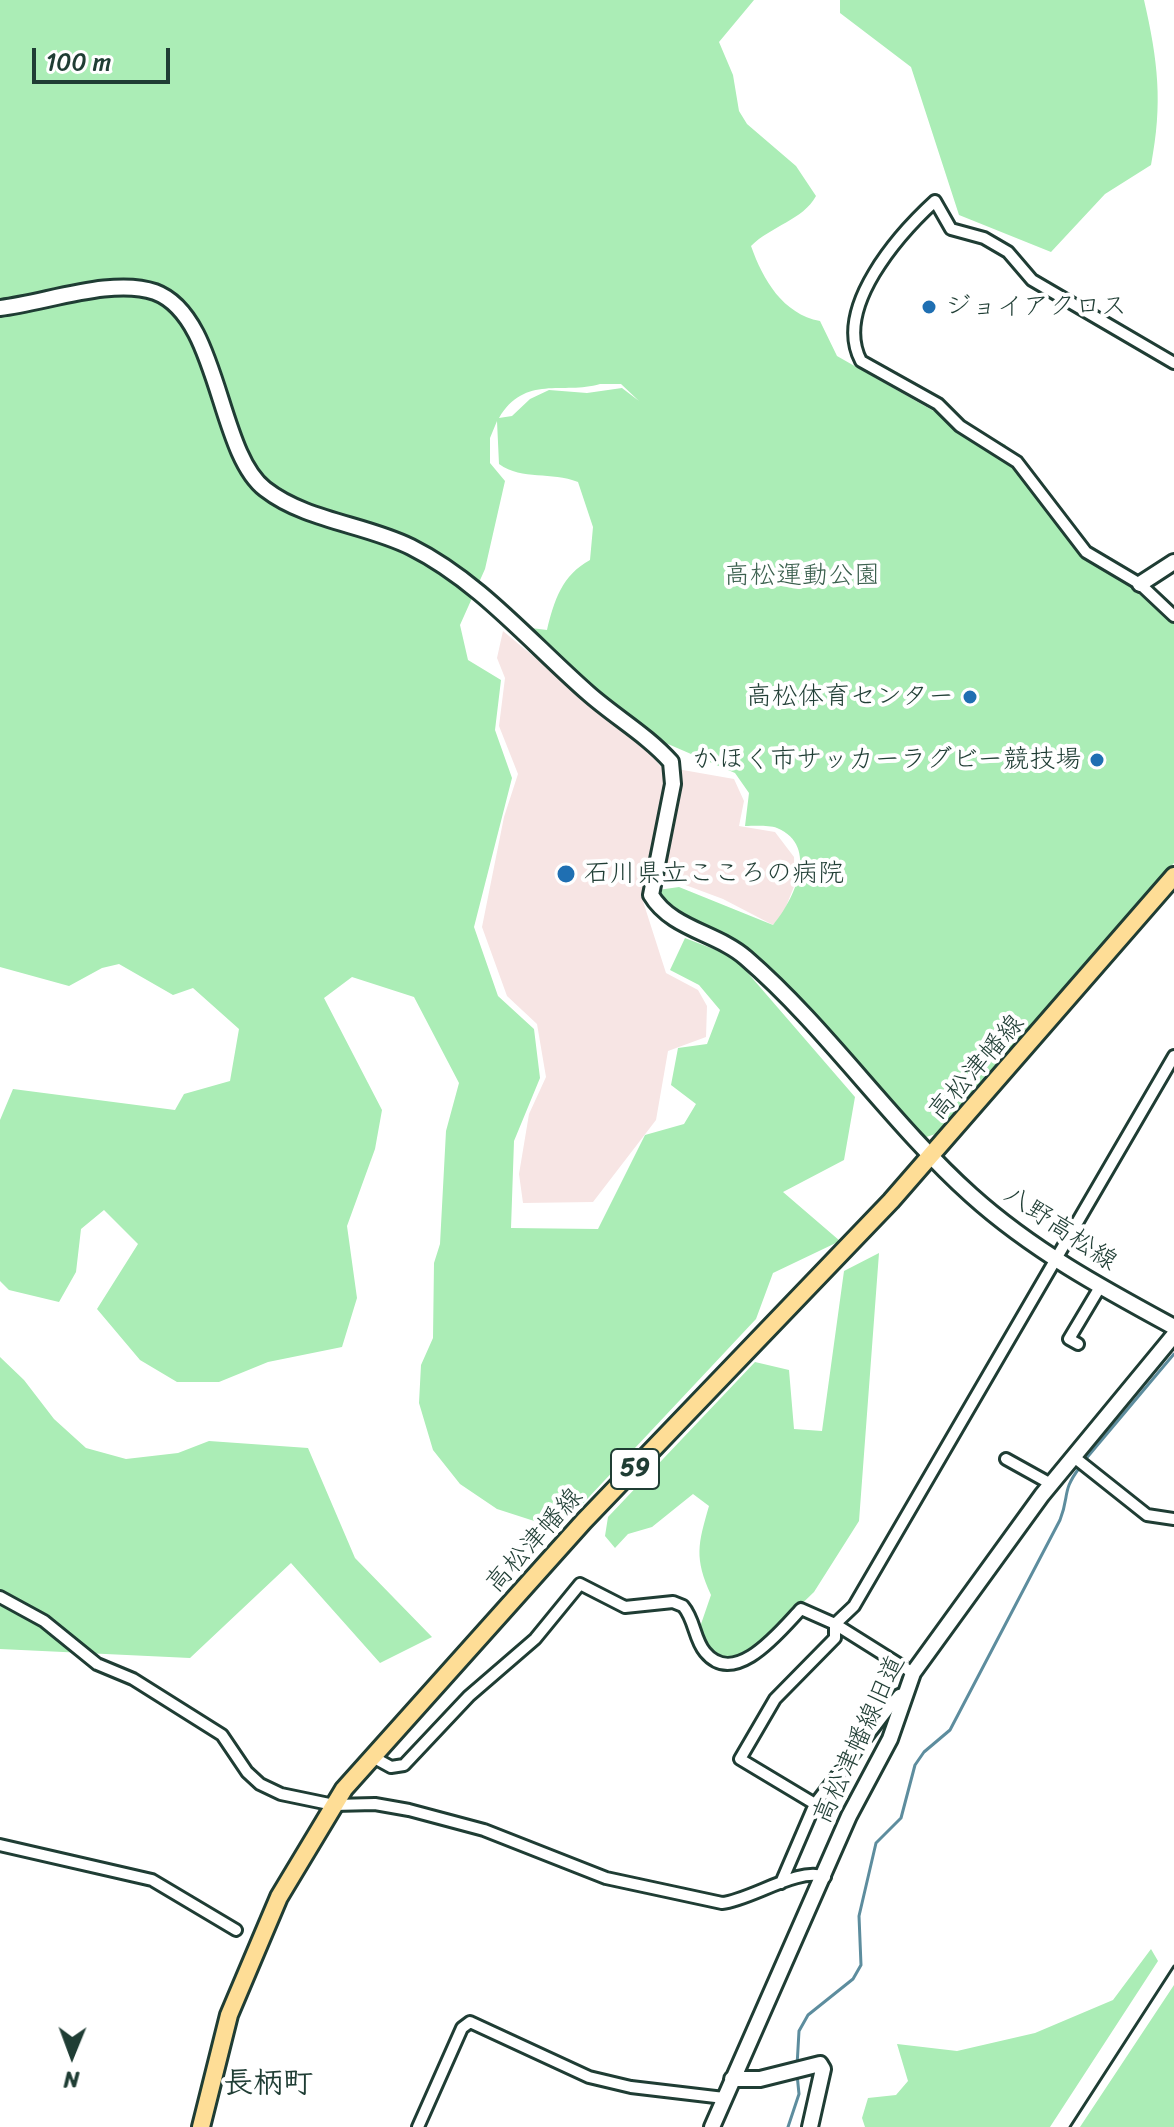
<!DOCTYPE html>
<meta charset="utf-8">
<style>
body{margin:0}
#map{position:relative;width:1174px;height:2127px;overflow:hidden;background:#fff;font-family:Sriracha,sans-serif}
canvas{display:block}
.north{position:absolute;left:32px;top:2015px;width:80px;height:80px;-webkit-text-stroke:6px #fff;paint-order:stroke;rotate:181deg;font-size:22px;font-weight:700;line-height:32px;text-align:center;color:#1f3d34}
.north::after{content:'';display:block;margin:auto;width:28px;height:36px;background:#1f3d34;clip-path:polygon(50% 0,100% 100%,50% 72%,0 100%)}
.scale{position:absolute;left:32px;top:48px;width:138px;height:36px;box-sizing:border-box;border:4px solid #1f3d34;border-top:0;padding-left:10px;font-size:24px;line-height:28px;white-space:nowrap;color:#1f3d34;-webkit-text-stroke:6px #fff;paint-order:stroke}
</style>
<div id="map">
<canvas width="1174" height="2127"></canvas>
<div class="north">N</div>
<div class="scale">100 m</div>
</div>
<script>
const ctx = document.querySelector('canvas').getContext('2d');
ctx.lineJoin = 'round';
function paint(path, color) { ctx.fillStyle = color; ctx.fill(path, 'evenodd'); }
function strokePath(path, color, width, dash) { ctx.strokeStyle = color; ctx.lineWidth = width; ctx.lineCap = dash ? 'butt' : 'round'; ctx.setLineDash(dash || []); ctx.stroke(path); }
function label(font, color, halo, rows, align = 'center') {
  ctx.font = font + ' Sriracha,"Klee One",sans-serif'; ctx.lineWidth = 8; ctx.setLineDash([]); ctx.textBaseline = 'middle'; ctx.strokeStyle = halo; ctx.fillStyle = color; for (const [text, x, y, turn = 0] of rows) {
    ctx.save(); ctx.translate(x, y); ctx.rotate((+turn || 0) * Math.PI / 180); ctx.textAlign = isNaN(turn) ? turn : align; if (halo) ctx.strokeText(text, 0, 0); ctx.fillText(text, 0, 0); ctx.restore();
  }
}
const built = new Path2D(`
 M503,631L651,754L660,766L734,779L744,801L739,826L775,832L794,857L795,884L783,914L773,925L723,899L672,880L641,895L666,973L698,990L707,1006L706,1037L668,1051L656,1120L593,1202L523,1203L519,1174L529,1114L546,1077L537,1024L507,996L482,927L504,817L518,774L499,726L505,678L497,658Z`);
const green = new Path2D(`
 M0,0H754L719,42L733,75L739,111L747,124L796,166L816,196C803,220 771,226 751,246C763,280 783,314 820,321L837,356L960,426L1006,445L998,456L1017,469L1083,554L1132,581L1174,618V863L942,1132L923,1138L791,998L698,924L671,909L658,890L679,887L773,925C794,900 820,846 777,828C769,825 754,826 745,826L749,793L735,773L661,741L578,678L529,634L531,628L547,630C554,601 562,575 590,560L593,527L578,482C551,471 523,481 499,464L497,421L490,438V463L505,481L485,569L460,625L468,660L501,680L495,730L512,778L474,927L498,996L534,1029L540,1078L514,1141L511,1228L598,1229L645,1135L684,1124L696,1104L671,1085L678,1048L707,1044L720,1010L699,985L670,970L685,938L734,957L855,1097L844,1160L783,1192L840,1241L773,1273L756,1319L559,1529L497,1509L460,1484L433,1450L419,1403L421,1365L433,1338L434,1263L440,1244L446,1131L459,1083L414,997L352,977L324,998L382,1110L375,1149L347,1226L357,1298L342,1347L268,1362L219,1382H177L140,1360L97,1309L138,1244L104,1210L81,1229L76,1272L59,1302L9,1290L0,1281V1120L13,1089L175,1110L184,1094L230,1081L239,1029L193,988L173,995L119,964L102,968L69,986L0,967ZM600,384H621L639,401L622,388L587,393L549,390L530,399L512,416L499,418C525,374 563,395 600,384Z
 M840,0H1144C1158,61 1163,103 1151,165L1105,194L1051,252L959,215L911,67L840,13Z
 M879,1253L859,1521L814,1592L749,1655L730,1661L716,1657L705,1644L700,1627L711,1595C694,1558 698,1544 709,1506L693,1494L652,1527L628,1534L615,1548L605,1536L608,1517L755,1362L789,1370L794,1429L822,1431L844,1271Z
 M0,1357L24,1380L54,1419L86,1448L126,1459L178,1453L209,1441L308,1448L355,1558L432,1637L380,1663L291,1563L190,1658L0,1649Z
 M1151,1949L1158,1961L1050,2127H865L862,2118L868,2098L896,2095L908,2081L897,2044L957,2051L1035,2033L1113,2000Z
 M1174,1985V2127H1080Z`);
const stream = new Path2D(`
 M1084,1461L1174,1354
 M797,2066L799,2031L808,2015L853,1979L861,1965L859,1916L876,1843L901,1818L915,1765L924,1752L950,1730L1060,1520C1070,1495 1061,1492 1080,1467
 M788,2127L799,2094L797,2074`);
const street = new Path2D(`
 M1174,363L1032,280L1008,252L984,238L951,229L935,201C899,234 833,308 861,361L938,404L960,426L1017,462L1086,552L1140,584L1174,616
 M1078,1344L1069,1339L1100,1287
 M1074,1457L1147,1515L1174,1519
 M1006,1459L1051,1484
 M0,1597L44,1621L97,1664L133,1679L222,1735L247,1772L260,1784L281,1794L334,1805L375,1804L409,1810L484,1830L606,1878L722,1903C751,1900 799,1866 825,1877
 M371,1756L391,1767L404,1765L469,1696L535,1639L580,1584L625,1607L673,1602L683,1606C695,1620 694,1639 705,1652C735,1689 781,1630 801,1609L835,1624L913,1673
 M815,1804L740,1759L775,1699L835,1638V1624L854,1606L1174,1056
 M0,1845L152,1880L236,1930
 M781,1883L815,1804L899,1695L906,1693
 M418,2127L462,2028L470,2022L589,2077L631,2087L724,2098`);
const secondary = new Path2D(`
 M0,308C45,303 112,277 155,292C220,316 217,452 265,489C306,521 365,524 411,547C479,581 531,643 588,693C615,717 647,735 671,762L673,784L651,895C671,929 718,933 746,958C827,1028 891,1123 971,1195C1032,1250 1102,1288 1174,1327
 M1140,584L1174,562
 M732,2079H760L820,2064L823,2069L810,2127
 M712,2127L849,1816L890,1739L913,1673L1042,1495L1174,1335`);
const primary = new Path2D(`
 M201,2127L229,2015L279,1897L344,1789L584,1521L891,1201L1174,876`);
const rail = new Path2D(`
 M1070,2127L1174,1966`);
const markers = [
 [929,307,8,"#1f6fb2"],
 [970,697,8,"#1f6fb2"],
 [1097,760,8,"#1f6fb2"],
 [566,874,10,"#1f6fb2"]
];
const shields = [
 [635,1469,48]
];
const shieldNames = [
 ["59",635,1469]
];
const poiNames = [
 ["ジョイアクロス",945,307],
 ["高松体育センター",954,697,"right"],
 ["かほく市サッカーラグビー競技場",1081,760,"right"],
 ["石川県立こころの病院",584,874]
];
const parkNames = [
 ["高松運動公園",802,576]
];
const streetNames = [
 ["高松津幡線",977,1068,-49],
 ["八野高松線",1060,1229,34],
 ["高松津幡線",535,1541,-48],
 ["高松津幡線旧道",860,1740,-65]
];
const quarterNames = [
 ["長柄町",268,2084]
];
paint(built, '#f7e5e4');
paint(green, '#abedb6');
strokePath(stream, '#5d8d9e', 3);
strokePath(street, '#1f3d34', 16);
strokePath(secondary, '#1f3d34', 20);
strokePath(primary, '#1f3d34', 22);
strokePath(street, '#fff', 10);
strokePath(secondary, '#fff', 14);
strokePath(primary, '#fedd96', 16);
strokePath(rail, '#1f3d34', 3);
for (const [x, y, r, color] of markers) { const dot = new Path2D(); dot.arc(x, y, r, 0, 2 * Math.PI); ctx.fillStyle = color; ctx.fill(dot); strokePath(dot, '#fff', 3); }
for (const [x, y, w] of shields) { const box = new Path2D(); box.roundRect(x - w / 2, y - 20, w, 40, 6); ctx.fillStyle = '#fff'; ctx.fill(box); strokePath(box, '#1f3d34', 2); }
label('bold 24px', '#1f3d34', null, shieldNames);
label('26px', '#1f3d34', '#fff', poiNames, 'left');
label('26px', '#3b604e', '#fff', parkNames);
label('26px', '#1f3d34', '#fff', streetNames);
label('bold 30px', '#1f3d34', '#fff', quarterNames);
</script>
